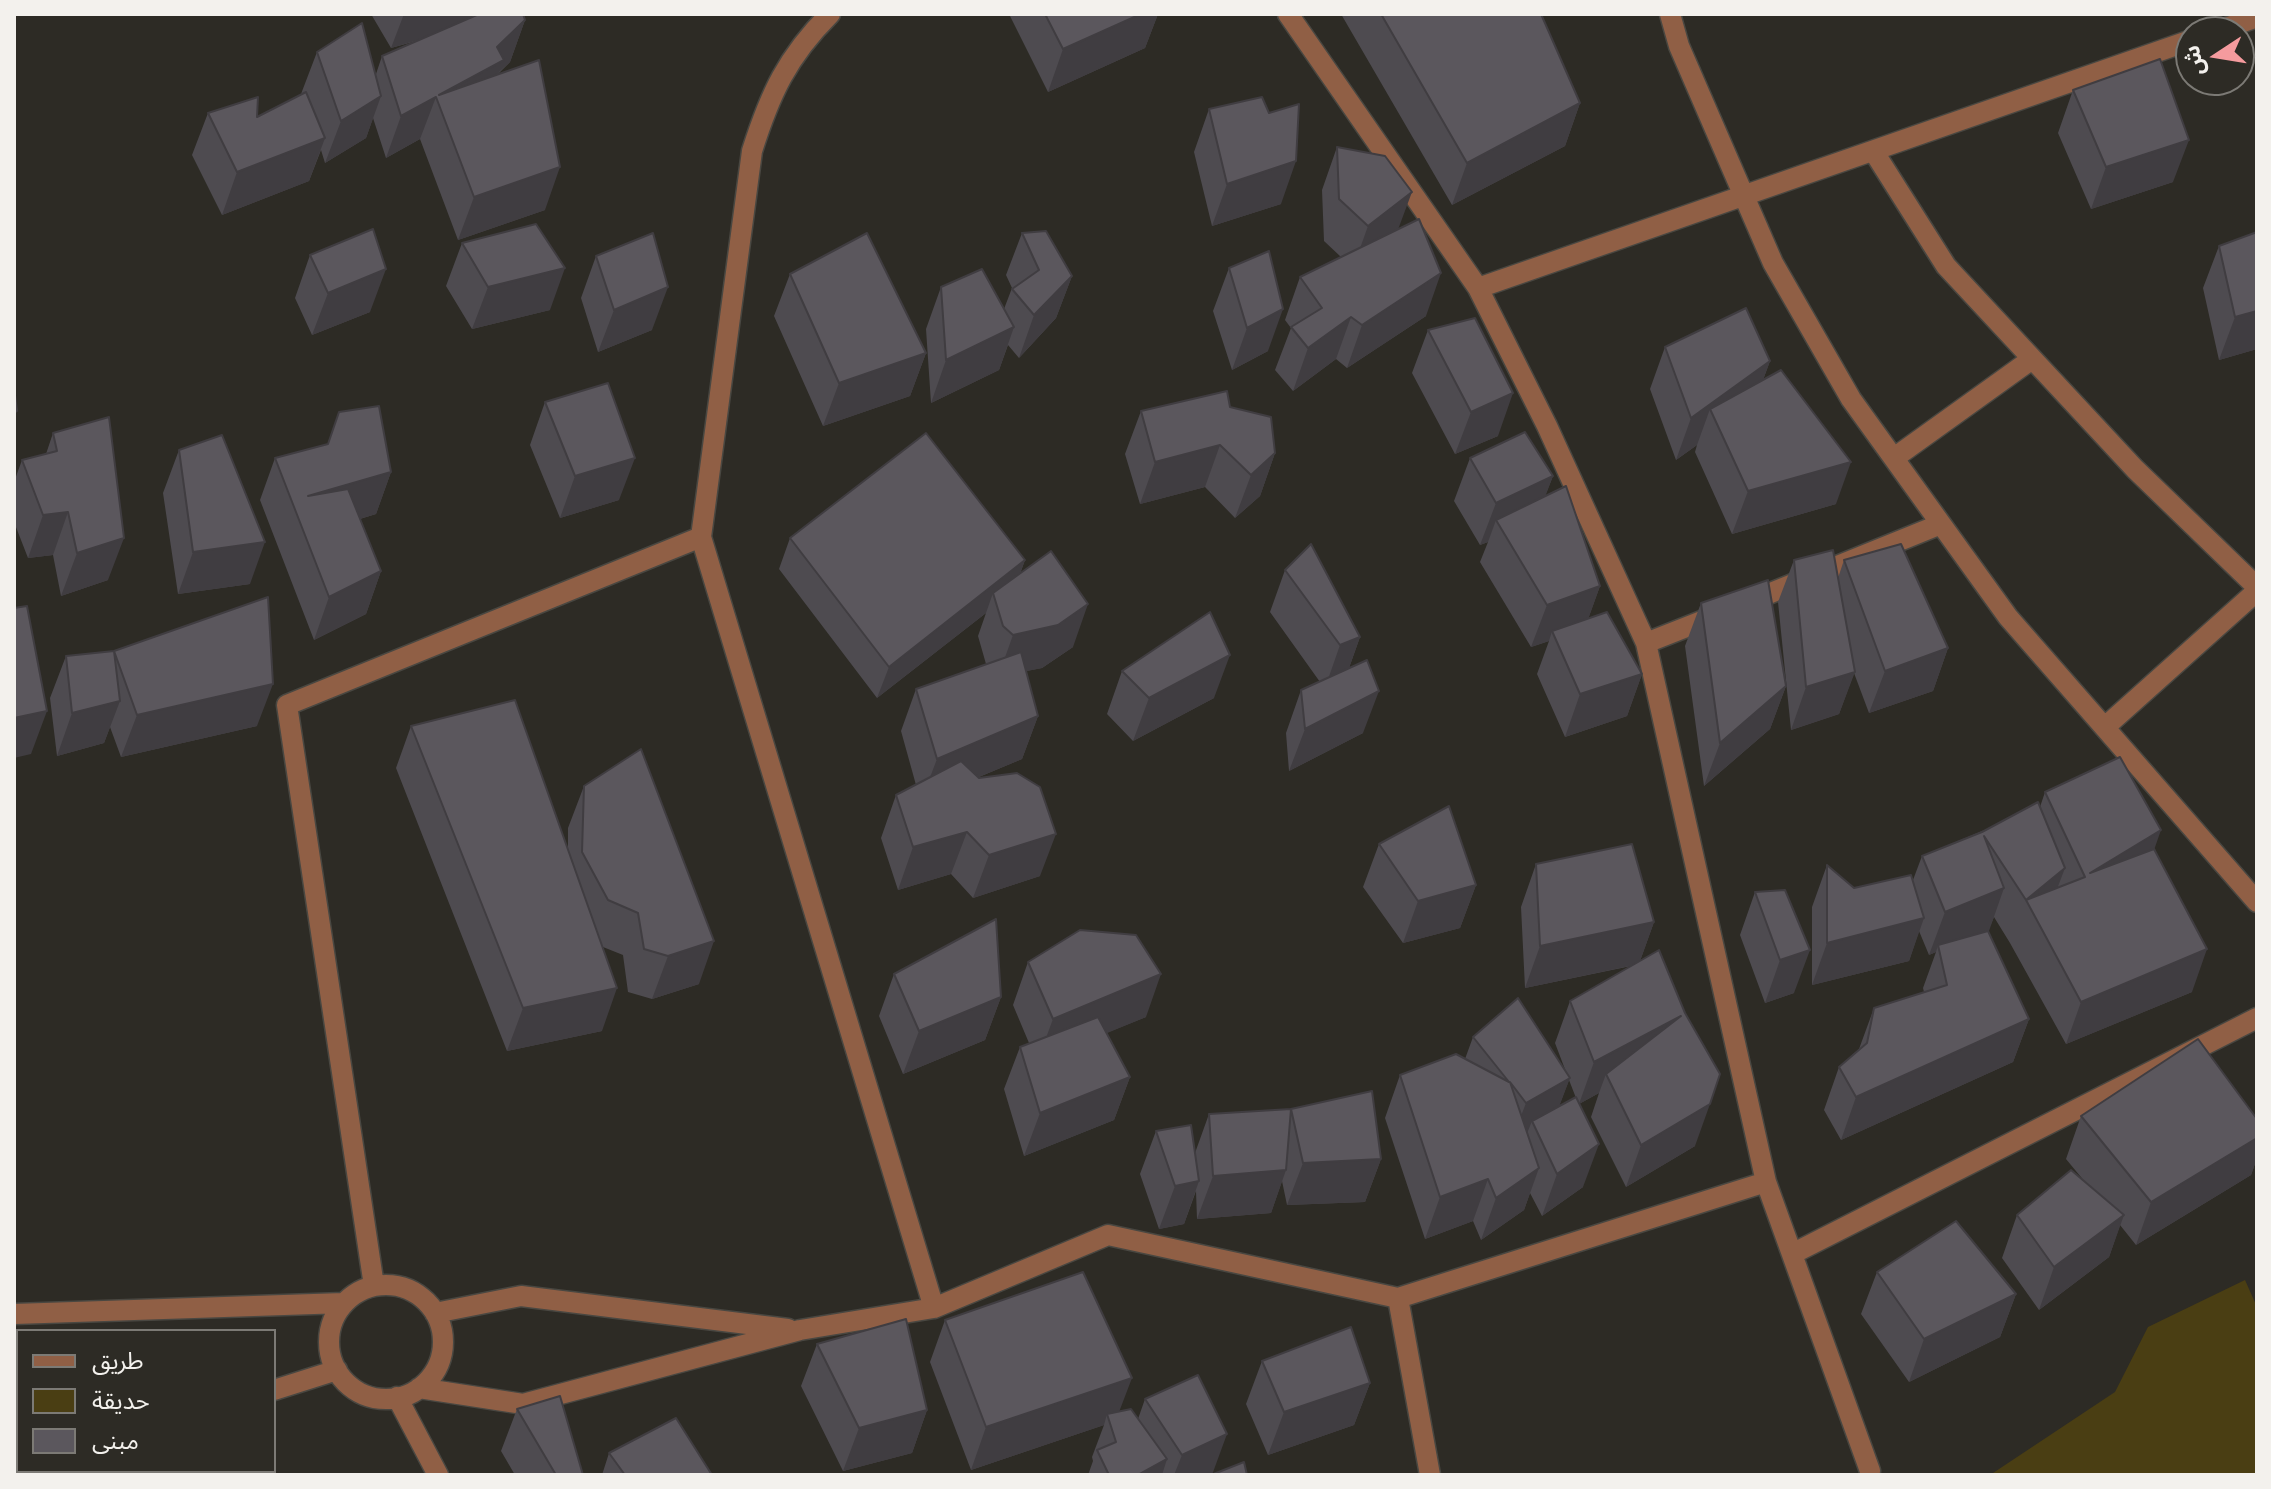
<!DOCTYPE html>
<meta charset="utf-8">
<style>
body{margin:0}
#map{position:relative;width:2271px;height:1489px;overflow:hidden;background:#2d2b25;font-family:"Asap Condensed","Noto Sans Arabic",sans-serif}
canvas{display:block}
.frame{position:absolute;inset:0;border:16px solid #f3f1ed;pointer-events:none}
.legend{position:absolute;left:16px;top:1329px;width:260px;height:144px;box-sizing:border-box;background:#2d2b25;border:2px solid #7c7a75;margin:0;padding:10px 14px;list-style:none;font-size:24px;color:#f3f1ed}
.legend li{display:flex;align-items:center;gap:16px;height:40px}
.legend b{width:40px;border:2px solid #7c7a75}
.north{position:absolute;left:2175px;top:16px;width:80px;height:80px;box-sizing:border-box;background:#2d2b25;border:2px solid #7c7a75;border-radius:50%;rotate:258deg;font-size:22px;font-weight:700;line-height:32px;text-align:center;color:#f3f1ed}
.north::after{content:'';display:block;margin:auto;width:28px;height:36px;background:#f59b9e;clip-path:polygon(50% 0,100% 100%,50% 72%,0 100%)}
</style>
<div id="map">
<canvas width="2271" height="1489"></canvas>
<div class="frame"></div>
<ul class="legend">
<li><b style="height:10px;background:#905f45"></b>طريق</li>
<li><b style="height:22px;background:#4a3e13"></b>حديقة</li>
<li><b style="height:22px;background:#5b575d"></b>مبنى</li>
</ul>
<div class="north">ش</div>
</div>
<script>
const ctx = document.querySelector('canvas').getContext('2d');
ctx.lineJoin = 'round';
function paint(path, color) { ctx.fillStyle = color; ctx.fill(path, 'evenodd'); }
function strokePath(path, color, width, dash) { ctx.strokeStyle = color; ctx.lineWidth = width; ctx.lineCap = dash ? 'butt' : 'round'; ctx.setLineDash(dash || []); ctx.stroke(path); }
const green = new Path2D(`
 M2245,1280L2257,1307V1475H1990L2115,1392L2148,1327Z`);
const minor = new Path2D(`
 M830,14C787,57 770,94 752,151L701,537L934,1308
 M1288,14L1478,288L1547,426L1646,643L1766,1182L1870,1471
 M1670,14L1679,46L1773,263L1851,399L2008,617L2257,902
 M2215,32L2257,17
 M1874,152L1946,266L2135,469L2257,587
 M1478,288L2191,40
 M1894,458L2032,359
 M1746,603L1941,524
 M1646,643L1717,615
 M2105,727L2257,591
 M1792,1254L2257,1018
 M329 1342a57 57 0 1 1 114 0a57 57 0 1 1-114 0Z
 M374,1286L287,705L701,537
 M1398,1298L1430,1475
 M435,1313L521,1296L788,1329
 M14,1314L344,1303
 M419,1388L523,1404L800,1330L934,1308L1108,1235L1398,1298L1766,1182
 M274,1390L337,1370
 M397,1397L438,1475
 M14,1472L18,1471`);
const wall = new Path2D(`
 M371,14H472L470,18L525,20L510,62L498,74L545,210L458,240L420,139L386,158L373,118L366,138L325,163L321,150L309,181L222,215L192,155L208,113L257,117L301,94L317,52L376,74L382,56L420,40L391,48Z
 M1009,14H1158L1145,48L1048,92Z
 M1341,14H1541L1580,103L1565,146L1452,205Z
 M2073,90L2173,182L2091,209L2058,133Z
 M1209,109L1269,113L1281,204L1212,226L1194,152Z
 M1337,147L1398,229L1426,316L1347,368L1336,359L1293,391L1275,370L1291,328L1285,320L1300,277L1341,257L1324,241L1322,190Z
 M2257,232V349L2219,360L2203,288L2219,246Z
 M1022,233L1072,276L1056,318L1019,358L1008,345L999,370L931,403L926,329L941,287L1004,309L1012,288L1006,275Z
 M462,243L550,310L472,329L446,286Z
 M310,255L370,312L312,335L295,298Z
 M596,256L652,330L598,352L581,298Z
 M1229,268L1268,351L1232,370L1213,311Z
 M790,274L926,353L910,396L823,426L774,316Z
 M1428,330L1498,436L1455,454L1412,373Z
 M1665,347L1770,361L1763,380L1836,504L1732,534L1695,452L1697,445L1676,460L1650,389Z
 M545,402L619,500L560,518L530,445Z
 M1230,407L1275,453L1260,496L1235,518L1205,487L1140,504L1125,454L1141,411Z
 M53,433L108,580L61,596L53,555L28,558L14,522V482L22,460L46,454Z
 M179,450L250,584L178,594L163,493Z
 M275,458L391,472L376,514L360,519L381,571L366,614L314,640L260,500Z
 M1470,458L1553,476L1545,496L1600,586L1588,619L1642,674L1627,716L1565,737L1537,674L1549,641L1531,647L1480,562L1488,542L1480,545L1454,501Z
 M790,538L1025,560L1020,574L1073,647L1042,668L1026,671L1038,716L1022,759L979,777L1040,876L973,898L951,874L898,890L881,838L896,795L916,785L901,731L916,689L986,664L978,636L986,613L877,698L779,569Z
 M1794,560L1838,578L1844,560L1948,648L1933,691L1869,713L1854,673L1839,714L1791,730L1778,602Z
 M1285,570L1360,637L1349,668L1363,733L1289,771L1286,733L1301,690L1320,682L1270,612Z
 M1701,603L1786,686L1770,729L1704,786L1685,646Z
 M114,651L257,726L121,757L110,727L104,743L57,756L50,698L66,656Z
 M1122,671L1214,698L1133,741L1107,714Z
 M411,726L568,849V828L584,786L699,984L652,999L628,992L623,955L603,947L602,1031L507,1051L396,768Z
 M2045,792L2155,849L2192,992L2066,1044L2010,943L1994,917L1988,931L2029,1019L2013,1062L1841,1140L1824,1110L1839,1067L1859,1049L1874,1008L1924,992L1923,988L1936,952L1929,955L1919,931L1909,961L1812,985V907L1827,865L1854,888L1913,880L1922,856L2040,807Z
 M1379,844L1476,885L1460,928L1403,943L1363,887Z
 M1536,864L1654,922L1640,961L1695,1146L1626,1187L1591,1117L1599,1093L1579,1104L1583,1187L1542,1216L1530,1193L1524,1210L1481,1240L1473,1221L1425,1239L1385,1118L1400,1075L1465,1059L1473,1037L1566,1072L1555,1043L1570,1001L1631,966L1525,988L1521,907ZM1569,1080L1576,1098L1559,1106Z
 M1755,892L1794,993L1765,1003L1740,935Z
 M1028,962L1146,1017L1106,1033L1130,1077L1114,1120L1024,1156L1004,1089L1020,1047L1029,1043L1013,1005Z
 M894,974L1001,997L985,1040L903,1074L879,1016Z
 M1291,1109L1381,1159L1365,1202L1287,1205L1282,1181L1271,1213L1197,1219L1196,1191L1184,1224L1159,1229L1140,1174L1156,1131L1195,1153L1209,1114Z
 M2081,1116L2257,1119V1158L2251,1175L2136,1245L2120,1225L2109,1257L2039,1310L2002,1258L2017,1215L2085,1182L2066,1159Z
 M1877,1272L2016,1294L2000,1337L1909,1382L1861,1314Z
 M945,1320L1119,1412L1138,1419L1145,1399L1212,1475H1247H1088L1093,1461L1092,1457L1104,1425L971,1470L930,1362Z
 M817,1344L927,1410L912,1453L843,1471L801,1386Z
 M1262,1361L1370,1383L1354,1425L1268,1455L1246,1404Z
 M517,1409L583,1475H515L501,1451Z
 M609,1453L712,1475H602Z`);
const shadedWall = new Path2D(`
 M404,14H472L468,25L391,48Z
 M1141,14H1158L1145,48L1048,92L1063,49Z
 M525,20L510,62L499,72L488,102L439,95L497,47Z
 M381,96L366,138L325,163L341,121Z
 M436,97L420,139L386,158L401,116Z
 M1580,103L1565,146L1452,205L1467,163Z
 M325,138L309,181L222,215L237,172Z
 M2189,140L2173,182L2091,209L2106,167Z
 M1296,161L1281,204L1212,226L1227,184Z
 M560,167L545,210L458,240L474,197Z
 M1412,192L1396,235L1353,268L1368,226Z
 M565,268L550,310L472,329L488,287Z
 M386,269L370,312L312,335L328,293Z
 M1441,273L1426,316L1347,368L1362,325Z
 M1072,276L1056,318L1019,358L1034,315Z
 M668,287L652,330L598,352L614,310Z
 M1283,309L1268,351L1232,370L1247,328Z
 M2257,311V349L2219,360L2235,317Z
 M1351,317L1336,359L1293,391L1308,348Z
 M1014,327L999,370L931,403L946,360Z
 M926,353L910,396L823,426L839,383Z
 M1770,361L1754,404L1710,409L1697,445L1676,460L1691,418Z
 M1513,393L1498,436L1455,454L1471,412Z
 M1220,445L1205,487L1140,504L1155,462Z
 M1275,453L1260,496L1235,518L1251,475Z
 M635,458L619,500L560,518L575,476Z
 M1851,462L1836,504L1732,534L1748,491Z
 M391,472L376,514L305,535L308,496Z
 M1553,476L1537,518L1496,520L1488,542L1480,545L1496,503Z
 M68,512L53,555L28,558L43,515Z
 M124,538L108,580L61,596L77,553Z
 M265,542L250,584L178,594L193,552Z
 M1025,560L1013,592L993,593L986,613L877,698L889,667Z
 M381,571L366,614L314,640L329,597Z
 M1600,586L1585,628L1552,631L1549,641L1531,647L1547,605Z
 M1088,604L1073,647L1042,668L998,677L1013,635Z
 M1360,637L1345,679L1325,688L1340,645Z
 M1948,648L1933,691L1869,713L1885,671Z
 M1230,655L1214,698L1133,741L1149,698Z
 M1855,672L1839,714L1791,730L1806,687Z
 M1642,674L1627,716L1565,737L1580,694Z
 M273,684L257,726L121,757L137,715Z
 M1786,686L1770,729L1704,786L1720,743Z
 M1379,691L1363,733L1289,771L1305,729Z
 M120,701L104,743L57,756L72,713Z
 M47,711L31,754L14,758V718Z
 M1038,716L1022,759L921,801L937,759Z
 M2161,830L2146,873H2090Z
 M967,832L951,874L898,890L913,847Z
 M1056,834L1040,876L973,898L989,855Z
 M2065,868L2049,910L2026,900Z
 M1476,885L1460,928L1403,943L1418,901Z
 M2004,888L1989,931L1940,950L1938,945L1936,952L1929,955L1945,912Z
 M1924,918L1909,961L1812,985L1827,943Z
 M1654,922L1639,964L1525,988L1540,946Z
 M714,941L699,984L652,999L668,956Z
 M2207,949L2192,992L2066,1044L2081,1002Z
 M1810,950L1794,993L1765,1003L1780,960Z
 M1161,974L1146,1017L1037,1062L1053,1019Z
 M617,988L602,1031L507,1051L523,1008Z
 M1001,997L985,1040L903,1074L919,1031Z
 M1681,1016L1606,1074L1599,1093L1579,1104L1594,1062Z
 M2029,1019L2013,1062L1841,1140L1856,1097Z
 M1130,1077L1114,1120L1024,1156L1040,1113Z
 M1570,1078L1554,1120L1532,1121L1526,1136L1510,1145L1526,1103Z
 M1710,1104L1695,1146L1626,1187L1641,1145Z
 M2257,1138V1158L2251,1175L2136,1245L2151,1202Z
 M1599,1144L1583,1187L1542,1216L1557,1174Z
 M1381,1159L1365,1202L1287,1205L1303,1163Z
 M1539,1168L1524,1210L1481,1240L1496,1198Z
 M1286,1170L1271,1213L1197,1219L1213,1176Z
 M1488,1179L1473,1221L1425,1239L1440,1197Z
 M1199,1181L1184,1224L1159,1229L1175,1186Z
 M2124,1215L2109,1257L2039,1310L2054,1267Z
 M2016,1294L2000,1337L1909,1382L1924,1339Z
 M1132,1378L1116,1420L1107,1414L1104,1425L971,1470L986,1427Z
 M1370,1383L1354,1425L1268,1455L1284,1412Z
 M927,1410L912,1453L843,1471L859,1428Z
 M1227,1434L1212,1475H1174L1182,1455Z
 M1167,1459L1162,1475H1138Z`);
const building = new Path2D(`
 M479,14H523L525,20L497,47L504,60L439,95L539,60L560,167L474,197L436,97L401,116L382,56Z
 M1045,14H1141L1063,49Z
 M1381,14H1541L1580,103L1467,163Z
 M362,23L381,96L341,121L317,52Z
 M2160,59L2189,140L2106,167L2073,90Z
 M306,92L325,138L237,172L208,113L258,97L257,117Z
 M1262,97L1269,113L1299,104L1296,161L1227,184L1209,109Z
 M1337,147L1385,156L1412,192L1368,226L1339,199Z
 M1419,219L1441,273L1362,325L1351,317L1308,348L1291,327L1322,308L1300,277Z
 M536,224L565,268L488,287L462,243Z
 M373,229L386,269L328,293L310,255Z
 M1046,231L1072,276L1034,315L1012,289L1039,270L1022,233Z
 M2257,232V311L2235,317L2219,246Z
 M653,233L668,287L614,310L596,256Z
 M867,233L926,353L839,383L790,274Z
 M1269,251L1283,309L1247,328L1229,268Z
 M982,269L1014,327L946,360L941,287Z
 M1746,308L1770,361L1691,418L1665,347Z
 M1475,318L1513,393L1471,412L1428,330Z
 M1781,370L1851,462L1748,491L1710,409Z
 M608,383L635,458L575,476L545,402Z
 M14,388L17,411L14,413Z
 M1227,391L1230,407L1271,417L1275,453L1251,475L1220,445L1155,462L1141,411Z
 M379,406L391,472L308,496L348,489L381,571L329,597L275,458L328,444L339,412Z
 M109,417L124,538L77,553L68,512L43,515L22,460L57,451L53,433Z
 M1525,432L1553,476L1496,503L1470,458Z
 M926,433L1025,560L889,667L790,538Z
 M222,435L265,542L193,552L179,450Z
 M1566,486L1600,586L1547,605L1496,520Z
 M1311,544L1360,637L1340,645L1285,570Z
 M1901,544L1948,648L1885,671L1844,560Z
 M1833,550L1855,672L1806,687L1794,560Z
 M1051,551L1088,604L1058,625L1013,635L1003,626L993,593Z
 M1768,580L1786,686L1720,743L1701,603Z
 M268,597L273,684L137,715L114,651L120,701L72,713L66,656L114,651Z
 M27,606L47,711L14,718V608Z
 M1210,612L1230,655L1149,698L1122,671Z
 M1607,612L1642,674L1580,694L1552,631Z
 M1021,652L1038,716L937,759L916,689Z
 M1367,660L1379,691L1305,729L1301,690Z
 M515,700L617,988L523,1008L411,726Z
 M641,749L714,941L668,956L644,949L638,913L608,900L582,852L584,786Z
 M2120,757L2161,830L2090,873L2154,849L2207,949L2081,1002L2026,900L2085,877L2045,792Z
 M961,761L979,778L1017,773L1040,787L1056,834L989,855L967,832L913,847L896,795Z
 M2038,802L2065,868L2026,900L1984,836L2004,888L1945,912L1922,856L1982,832Z
 M1449,806L1476,885L1418,901L1379,844Z
 M1632,844L1654,922L1540,946L1536,864Z
 M1827,865L1854,888L1911,875L1924,918L1827,943Z
 M1785,890L1810,950L1780,960L1755,892Z
 M996,919L1001,997L919,1031L894,974Z
 M1080,930L1136,935L1161,974L1053,1019L1028,962Z
 M1988,931L2029,1019L1856,1097L1839,1067L1867,1043L1874,1008L1947,985L1938,945Z
 M1659,950L1685,1013L1720,1074L1710,1104L1641,1145L1606,1074L1681,1016L1594,1062L1570,1001Z
 M1518,998L1570,1078L1526,1103L1510,1082L1539,1168L1496,1198L1488,1179L1440,1197L1400,1075L1456,1054L1509,1082L1473,1037Z
 M1098,1017L1130,1077L1040,1113L1020,1047Z
 M2198,1039L2257,1119V1138L2151,1202L2081,1116Z
 M1372,1091L1381,1159L1303,1163L1291,1109L1286,1170L1213,1176L1209,1114L1291,1109Z
 M1576,1097L1599,1144L1557,1174L1532,1121Z
 M1191,1125L1199,1181L1175,1186L1156,1131Z
 M2071,1170L2124,1215L2054,1267L2017,1215Z
 M1956,1221L2016,1294L1924,1339L1877,1272Z
 M1083,1272L1132,1378L986,1427L945,1320Z
 M906,1319L927,1410L859,1428L817,1344Z
 M1351,1327L1370,1383L1284,1412L1262,1361Z
 M1198,1375L1227,1434L1182,1455L1145,1399Z
 M560,1396L583,1475H556L517,1409Z
 M1131,1409L1167,1459L1138,1475H1109L1097,1450L1116,1442L1107,1414Z
 M676,1418L712,1475H625L609,1453Z
 M1244,1462L1247,1475H1211Z`);
paint(green, '#4a3e13');
strokePath(minor, '#494741', 23);
strokePath(minor, '#905f45', 20);
paint(wall, '#4e4b50');
paint(shadedWall, '#403d41');
paint(building, '#5b575d');
strokePath(building, '#403d41', 2);
</script>
